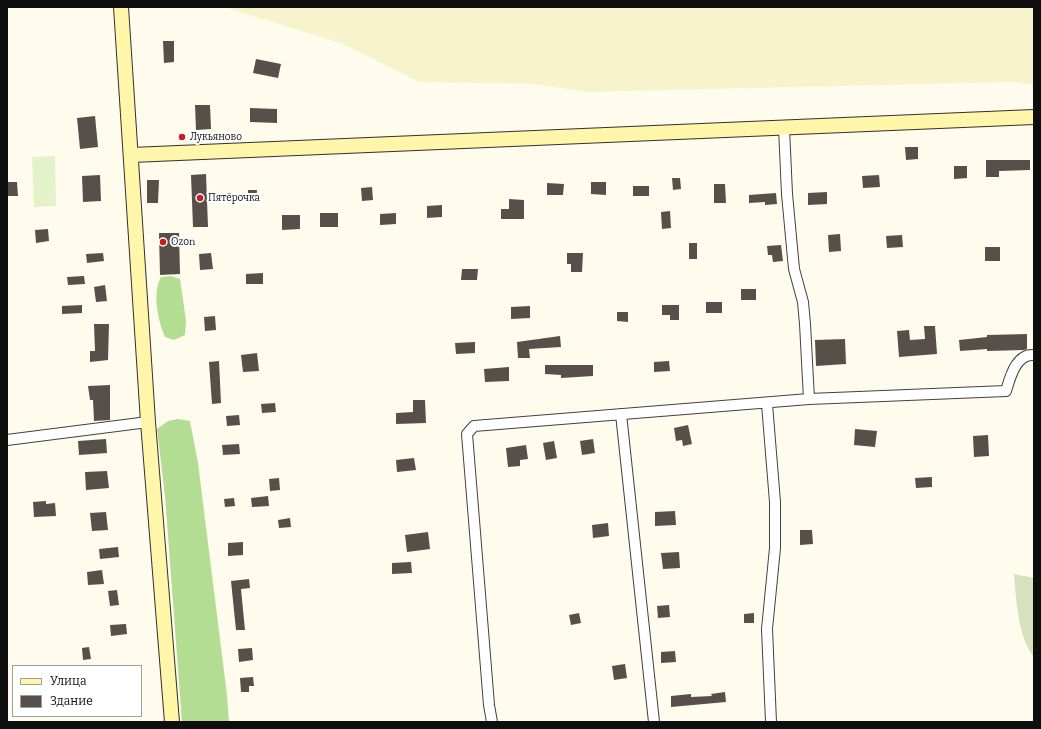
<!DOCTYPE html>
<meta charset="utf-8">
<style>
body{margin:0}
#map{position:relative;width:1041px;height:729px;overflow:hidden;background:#fffcee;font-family:Bitter,serif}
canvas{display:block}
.frame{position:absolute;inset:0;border:8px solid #0e0e0e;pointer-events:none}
.legend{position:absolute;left:12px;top:665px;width:130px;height:52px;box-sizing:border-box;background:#fff;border:1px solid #9f9f9f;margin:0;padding:5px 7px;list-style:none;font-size:12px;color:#0e0e0e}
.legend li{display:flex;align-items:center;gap:8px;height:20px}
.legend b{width:20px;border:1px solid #9f9f9f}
</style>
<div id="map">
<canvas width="1041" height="729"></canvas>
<div class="frame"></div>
<ul class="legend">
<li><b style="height:5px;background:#fff6a9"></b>Улица</li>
<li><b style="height:11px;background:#574f49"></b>Здание</li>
</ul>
</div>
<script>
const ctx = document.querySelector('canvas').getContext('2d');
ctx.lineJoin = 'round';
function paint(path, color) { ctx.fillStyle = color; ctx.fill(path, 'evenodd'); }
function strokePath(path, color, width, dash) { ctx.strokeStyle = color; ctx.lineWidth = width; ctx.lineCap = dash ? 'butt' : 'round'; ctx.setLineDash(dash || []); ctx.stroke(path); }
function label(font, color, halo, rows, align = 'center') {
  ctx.font = font + ' Bitter,serif'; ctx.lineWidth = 4; ctx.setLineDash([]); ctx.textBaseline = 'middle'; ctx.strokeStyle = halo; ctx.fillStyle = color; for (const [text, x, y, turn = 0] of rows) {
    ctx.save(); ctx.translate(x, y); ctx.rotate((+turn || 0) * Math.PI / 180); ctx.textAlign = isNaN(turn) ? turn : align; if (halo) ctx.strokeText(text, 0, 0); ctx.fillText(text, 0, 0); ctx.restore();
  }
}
const farmland = new Path2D(`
 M224,7H1034V85L1014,82L586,92L534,84L419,82L343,44Z`);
const forest = new Path2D(`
 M171,276L180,279L186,321L185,335L174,340L165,337C158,321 152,293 161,277Z
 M178,419L190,421L198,463L227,695L229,722H182L165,496L157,429L168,421Z`);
const cemetery = new Path2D(`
 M1014,574L1034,578V657C1018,638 1016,599 1014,574Z`);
const pitch = new Path2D(`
 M55,156L56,206L34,207L32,157Z`);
const building = new Path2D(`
 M163,41H174V62L164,63Z
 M256,59L281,64L278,78L253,73Z
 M195,105H210L211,129L196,130Z
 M250,108L277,109V123L250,122Z
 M95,116L98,147L80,149L77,118Z
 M905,147H918V159L906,160Z
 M986,160H1030V170L999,171V177H986Z
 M954,166H967V178L954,179Z
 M206,174L208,227H193L191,175Z
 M100,175L101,201L83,202L82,176Z
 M879,175L880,187L863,188L862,176Z
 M672,178H680L681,189L673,190Z
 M147,180H159L158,203H147Z
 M7,182H17L18,196H7Z
 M591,182H606V195L591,194Z
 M547,183L564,184L563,195H547Z
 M714,184H725L726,203H714Z
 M633,186H649V196H633Z
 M372,187L373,200L362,201L361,188Z
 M248,190H257L256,201L248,200Z
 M827,192V204L808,205V193Z
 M776,193L777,204L765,205V202L749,203V195Z
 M509,199L524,200V219H501V209H509Z
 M442,205V217L427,218V206Z
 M670,211L671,228L662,229L661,212Z
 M320,213H338V227H320Z
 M396,213V224L380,225V214Z
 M282,215H300V229L282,230Z
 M48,229L49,241L36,243L35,230Z
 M159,233H179L180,274L160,275Z
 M840,234L841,251L829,252L828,235Z
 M902,235L903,247L887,248L886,236Z
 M689,243H697V259H689Z
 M781,245L783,261L773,262L772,255H768L767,246Z
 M985,247H1000V261H985Z
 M103,253L104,261L87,263L86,254Z
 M211,253L213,269L200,270L199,254Z
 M567,253H583L582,272H571V264H567Z
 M462,269H478L477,280H461Z
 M263,273V284H246V274Z
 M84,276L85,284L68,285L67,277Z
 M105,285L107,301L96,302L94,287Z
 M741,289H756V300H741Z
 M706,302H722V313H706Z
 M82,305V313L62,314V306Z
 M662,305H679V320H670V315H662Z
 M530,306V318L511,319V307Z
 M617,312H628V322L617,321Z
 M215,316L216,330L205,331L204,317Z
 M94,324H109L108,360L90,362V351H95Z
 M924,326H935L937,354L899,357L897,331L909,330L910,340L925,339Z
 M1027,334V349L1024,350L987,351V349L960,351L959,340L987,337V335Z
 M560,336L561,347L529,349L530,358H518L517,342Z
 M845,339L846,364L816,366L815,340Z
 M475,342V353L456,354L455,343Z
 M257,353L259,371L243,372L241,355Z
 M219,361L221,403L212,404L209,362Z
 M669,361L670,371L654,372V362Z
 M545,365H593V376L561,378V375L545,374Z
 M509,367V381L485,382L484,369Z
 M110,385V420L94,421L93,400H90L88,386Z
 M413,400H425L426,423L396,424V413L413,412Z
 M275,403L276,412L262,413L261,404Z
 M239,415L240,425L227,426L226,416Z
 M688,425L692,444L683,446L682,440L676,441L674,428Z
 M855,429L877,431L875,447L854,445Z
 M988,435L989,456L974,457L973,436Z
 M106,439L107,453L79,455L78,441Z
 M593,439L595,453L582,455L580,441Z
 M554,441L557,458L546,460L543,443Z
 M239,444L240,454L223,455L222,445Z
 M526,445L528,459L520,460V466L508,467L506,448Z
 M414,458L416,470L397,472L396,460Z
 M107,471L109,488L86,490L85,472Z
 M932,477V487L916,488L915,478Z
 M279,478L280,490L270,491L269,479Z
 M268,496L269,506L252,507L251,498Z
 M234,498L235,506L225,507L224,499Z
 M46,501V504L55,503L56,516L34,517L33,502Z
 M675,511L676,525L655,526V512Z
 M106,512L108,530L92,531L90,513Z
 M290,518L291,527L279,528L278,520Z
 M608,523L609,536L593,538L592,525Z
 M800,530H812L813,544L800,545Z
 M428,532L430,549L407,552L405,535Z
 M243,542V555L228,556V543Z
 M118,547L119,557L100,559L99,549Z
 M679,552L680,568L663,569L661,553Z
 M411,562L412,573L392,574V563Z
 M102,570L104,584L88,585L87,572Z
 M249,579L250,588L241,589L245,630H236L231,581Z
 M117,590L119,605L110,606L108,591Z
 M669,605L670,617L658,618L657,606Z
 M579,613L581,623L571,625L569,615Z
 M754,613V623H744V614Z
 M126,624L127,634L111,636L110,625Z
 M89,647L91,659L83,660L82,648Z
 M252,648L253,660L239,662L238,649Z
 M675,651L676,662L661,663V652Z
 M625,664L627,678L614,680L612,666Z
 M253,677L254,686H249V692H241L240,678Z
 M725,692L726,702L671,707V696L691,694V697L712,696L711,694Z`);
const street = new Path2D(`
 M784,128L787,194L794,269L803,302L805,324L809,399
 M767,404L775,502V548L767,629L771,722
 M621,414L654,722
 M7,440L148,422
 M492,722L489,705L467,434L474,426L809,399L1006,391C1010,378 1016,353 1034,355`);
const secondary = new Path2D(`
 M121,7L148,422L172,722
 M131,155L1034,117`);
const markers = [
 [182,137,4,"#c61e24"],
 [200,198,4,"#c61e24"],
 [163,242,4,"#c61e24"]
];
const poiNames = [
 ["Лукьяново",190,137],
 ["Пятёрочка",208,198],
 ["Ozon",171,242]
];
paint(farmland, '#f7f4cd');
paint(forest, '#b4dd94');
paint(cemetery, '#d6e2be');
paint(pitch, '#e3f2c8');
paint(building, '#574f49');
strokePath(street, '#414141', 12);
strokePath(secondary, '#303030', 16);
strokePath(street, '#fff', 10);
strokePath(secondary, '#fff6a9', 14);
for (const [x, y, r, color] of markers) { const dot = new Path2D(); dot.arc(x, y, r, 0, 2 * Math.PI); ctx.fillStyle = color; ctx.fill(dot); strokePath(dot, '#fff', 1.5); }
label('10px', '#0e0e0e', '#fff', poiNames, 'left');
</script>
